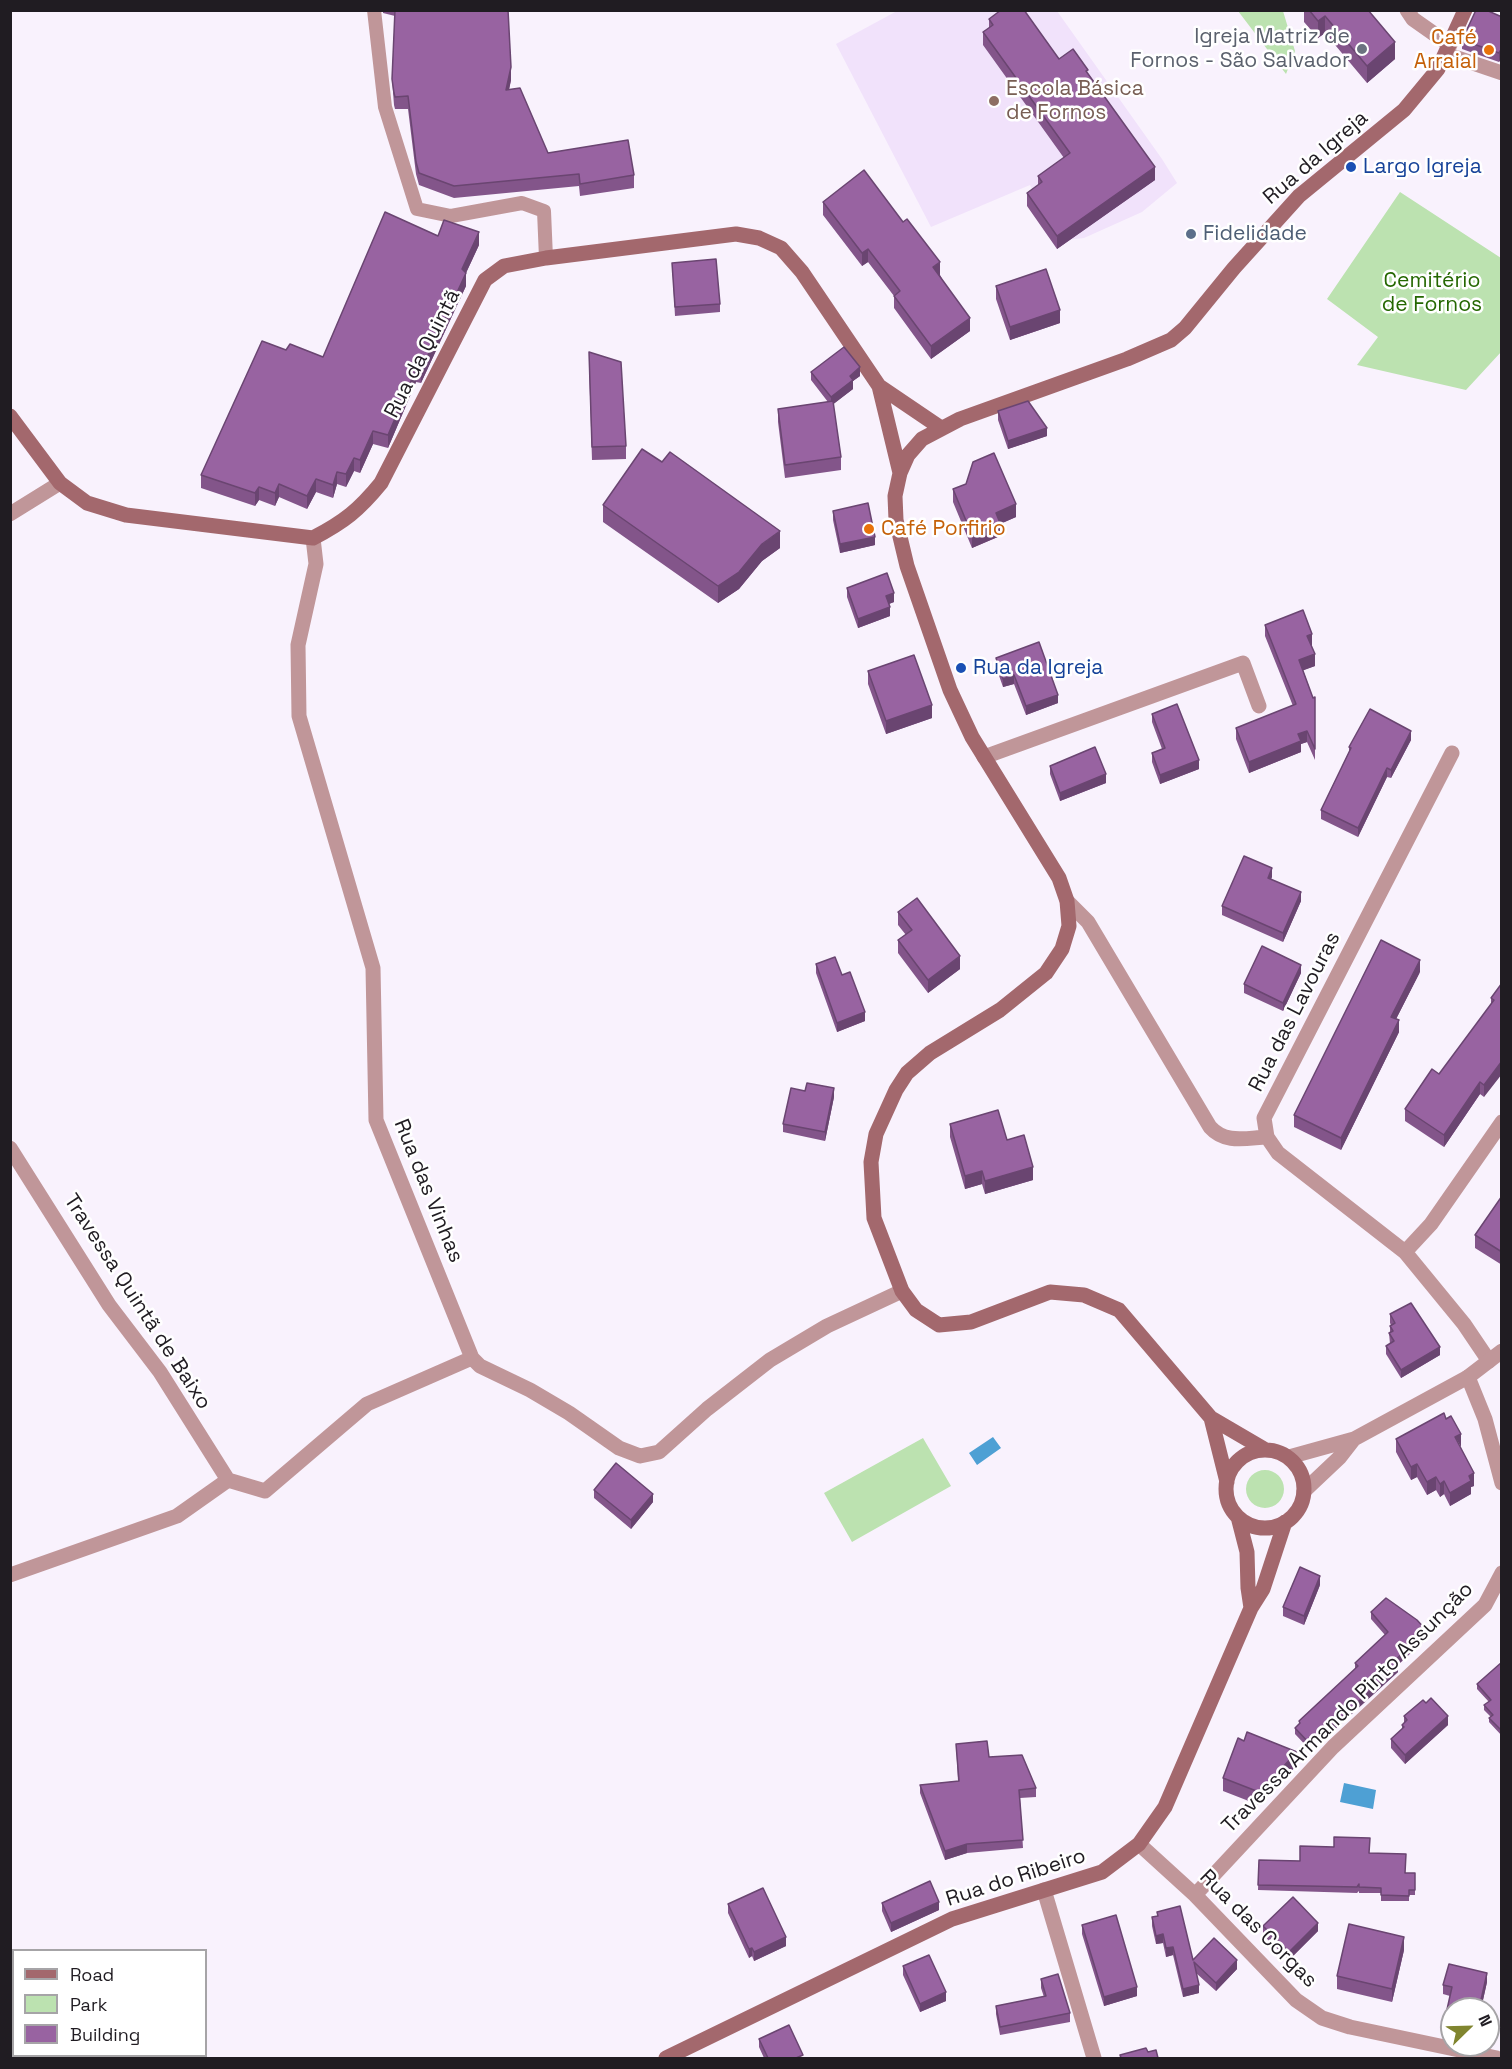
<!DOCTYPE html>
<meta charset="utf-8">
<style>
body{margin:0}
#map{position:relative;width:1512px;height:2069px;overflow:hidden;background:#f9f2fd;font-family:"Space Grotesk",sans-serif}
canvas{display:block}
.frame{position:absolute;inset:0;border:12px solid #201c22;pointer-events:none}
.legend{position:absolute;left:12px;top:1949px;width:195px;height:108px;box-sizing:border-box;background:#fff;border:2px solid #a6a4a7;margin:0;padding:8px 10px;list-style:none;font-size:18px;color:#201c22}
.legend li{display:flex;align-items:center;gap:12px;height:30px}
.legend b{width:30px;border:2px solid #a6a4a7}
.north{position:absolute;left:1440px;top:1997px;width:60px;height:60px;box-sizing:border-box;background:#fff;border:2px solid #a6a4a7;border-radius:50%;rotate:67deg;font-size:16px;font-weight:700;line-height:24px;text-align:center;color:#201c22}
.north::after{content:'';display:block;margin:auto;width:21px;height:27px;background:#80852f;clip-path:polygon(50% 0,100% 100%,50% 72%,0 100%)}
</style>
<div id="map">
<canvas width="1512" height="2069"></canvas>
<div class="frame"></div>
<ul class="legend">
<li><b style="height:8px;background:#a3686d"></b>Road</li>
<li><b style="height:16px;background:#bce2b0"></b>Park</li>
<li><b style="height:16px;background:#9863a1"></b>Building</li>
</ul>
<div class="north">N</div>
</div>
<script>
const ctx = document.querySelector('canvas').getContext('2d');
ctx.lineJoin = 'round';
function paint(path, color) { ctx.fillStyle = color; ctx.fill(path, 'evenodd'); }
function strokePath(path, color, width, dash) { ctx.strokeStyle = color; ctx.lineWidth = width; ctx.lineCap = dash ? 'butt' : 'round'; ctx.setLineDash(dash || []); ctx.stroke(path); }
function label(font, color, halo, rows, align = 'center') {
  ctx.font = font + ' "Space Grotesk",sans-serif'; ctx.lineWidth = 5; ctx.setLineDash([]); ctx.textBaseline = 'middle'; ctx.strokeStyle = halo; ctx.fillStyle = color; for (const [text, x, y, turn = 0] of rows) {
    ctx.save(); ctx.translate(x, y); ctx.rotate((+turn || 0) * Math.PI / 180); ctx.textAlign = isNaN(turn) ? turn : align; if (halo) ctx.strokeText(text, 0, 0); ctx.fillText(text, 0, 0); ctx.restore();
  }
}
const built = new Path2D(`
 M897,11H1057L1162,159L1177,183L1142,212L1084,238L1057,241L1030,185L931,227L836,44Z`);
const green = new Path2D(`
 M1238,11H1283L1295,51L1286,74Z
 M1400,192L1501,258V352L1466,390L1357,365L1378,337L1327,299Z
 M923,1438L951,1486L852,1542L824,1493Z
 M1246 1489a19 19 0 1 1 38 0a19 19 0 1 1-38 0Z`);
const water = new Path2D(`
 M993,1437L1001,1448L977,1465L969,1453Z
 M1344,1783L1376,1790L1373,1809L1340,1802Z`);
const service = new Path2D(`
 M374,10L385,107L417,209L451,216L522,203L544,211L546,258`);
const minor = new Path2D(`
 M1407,10L1413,19L1450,45
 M1446,54L1502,73
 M10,514L60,483
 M313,538L316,564L298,645L299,716L373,968L376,1120L472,1358L480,1366L530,1390L569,1413L619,1448L640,1456L659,1452L707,1409L770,1360L827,1326L902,1291
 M1452,753L1264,1118L1267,1137L1278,1153L1405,1252L1464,1324L1489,1361
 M984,757L1243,663L1259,706
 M1067,901L1088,922L1210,1127C1225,1144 1246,1138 1267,1137
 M10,1148L109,1305L160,1372L228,1480
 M1405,1252L1431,1224L1502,1122
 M1468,1377L1485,1419L1502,1483
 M228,1480L265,1491L367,1404L472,1358
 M10,1575L177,1516L228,1480
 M1139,1844L1195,1895L1296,2000L1322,2018L1350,2027L1497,2058
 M1044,1890L1094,2058
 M1195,1895L1333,1747L1485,1605L1502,1573`);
const tertiary = new Path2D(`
 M1289,1457L1354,1439L1468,1377L1502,1351
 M1304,1491L1340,1457L1354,1439`);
const secondary = new Path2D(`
 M879,386L941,428
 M10,416L60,483L87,503L126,515L313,538C344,522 359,510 381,483L485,280L504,266L546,258L736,234L759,238L781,248L802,272L879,386L900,473
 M1211,1418L1227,1482
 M1264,1449L1211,1418L1119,1310L1084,1295L1050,1292L971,1322L939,1325L916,1310L902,1291L874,1218L871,1162L876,1134L896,1090L907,1073L930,1053L1000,1010L1046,973L1062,949L1069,926L1067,901L1059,878L972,737L950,690L907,566L896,520L895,496L900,473L908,455L922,439L960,419L1127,359L1171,340L1185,328L1234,268L1299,196L1404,110L1438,69L1465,10
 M1226 1489a39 39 0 1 1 78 0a39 39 0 1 1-78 0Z
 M1238,1517L1247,1552L1248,1588L1251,1608
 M666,2058L952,1919L1102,1872L1139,1844L1165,1807L1251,1608L1263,1589L1285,1522`);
const wall = new Path2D(`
 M383,10H508L511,80L509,90L548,153L634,175V188L580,196L579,186L454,198L419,185L416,174L408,109H395L394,105L392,79L395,16L383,13Z
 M1304,10H1368L1395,59L1367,83L1325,33L1318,38L1304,22Z
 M1502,17V57L1499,62L1462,49V40Z
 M989,19L1059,59L1088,74L1155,180L1057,249L1027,206V193L1038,185V176L1064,158L983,45V32L989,28Z
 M823,202L940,275L970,331L931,359L894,308V296L868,262L862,266L823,215Z
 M438,236L479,245L466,273V286L421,383L416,382L388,448L373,444L360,473L354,471L346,487L337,484L333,498L316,492L307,509L279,497L275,506L259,500L255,506L201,488V475L286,350L323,357Z
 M672,263L720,304V312L675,316Z
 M996,286L1060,323L1010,340L996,299Z
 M589,365L626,446V459L592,460Z
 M811,372L860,376L853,381V389L833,404L841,457V470L785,478L778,422V409L828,402L811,380Z
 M998,411L1047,436L1008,449L998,420Z
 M953,489L1016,517L1000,524V536L972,548L953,502Z
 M603,505L780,548L762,561L739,589L718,603L603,522Z
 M833,511L875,545L840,553L833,520Z
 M847,588L894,602L889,604L890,616L858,628L847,597Z
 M1265,625L1312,645L1311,646L1315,666L1303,670L1313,698L1315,697V760L1307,742L1301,744V752L1249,773L1236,739V728L1293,706L1265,636Z
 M996,658L1058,703L1026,715L1014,684L1003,687L996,667Z
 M868,671L932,718L886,734L868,684Z
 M1152,714L1199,769L1160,784L1152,762V753L1162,749L1152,722Z
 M1411,740L1391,778L1387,777L1358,837L1321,819V810L1349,752V747Z
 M1050,766L1106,783L1060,801L1050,774Z
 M1272,877L1271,879L1301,901L1283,942L1222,915V906Z
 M898,912L960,969L928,993L898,953V940L906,935L898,925Z
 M816,964L842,975L865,1021L837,1032L816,973Z
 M1420,972L1396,1019L1399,1032L1341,1150L1294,1127V1115Z
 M1301,973L1283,1011L1244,993V984Z
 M1502,983L1484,1097L1480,1094L1444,1147L1405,1121V1109L1439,1074L1491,1005V998Z
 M834,1097L825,1141L783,1132V1124Z
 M950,1124L1033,1180L985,1194L982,1184L965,1189L950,1137Z
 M1502,1196V1265L1475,1248V1235Z
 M1390,1314L1440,1355L1401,1378L1386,1354V1346L1390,1344L1389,1333H1390V1326L1391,1325L1390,1323Z
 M1396,1439L1460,1447L1474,1486L1471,1487V1494L1450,1506L1444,1494L1440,1497L1436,1490L1427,1495L1417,1477L1411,1480L1396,1452Z
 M594,1490L653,1502L631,1529L594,1498Z
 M1320,1585L1304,1625L1283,1616V1607Z
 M1371,1612L1427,1638L1398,1665V1672L1311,1751L1295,1734V1728L1299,1725V1721L1355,1669V1663L1385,1635L1371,1619Z
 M1502,1662V1736L1489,1722V1718L1491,1717L1484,1710V1705L1489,1702L1477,1689V1684Z
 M1426,1703L1448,1725L1405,1764L1391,1748V1739L1402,1729V1725L1404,1723V1716Z
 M956,1744L989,1757L1036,1788V1797L1020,1798L1023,1848L967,1853L945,1860L920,1793V1785L958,1781Z
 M1297,1765L1259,1805L1223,1791V1778Z
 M1334,1847L1370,1853L1406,1873H1415V1895H1409V1901H1381V1893H1359V1891L1357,1893L1258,1890L1259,1860L1300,1861Z
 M882,1903L939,1910L891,1932L882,1911Z
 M728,1904L786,1946L754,1961L752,1956L749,1958L728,1913Z
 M1157,1912L1193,1960L1237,1969L1216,1991L1196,1973L1199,1993L1183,1997L1173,1955L1166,1957L1163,1943L1156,1944L1152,1926V1917L1157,1916Z
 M1082,1925L1137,1996L1104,2006L1082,1934Z
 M1263,1926L1318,1931L1289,1960L1263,1935Z
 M1404,1950L1392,2002L1337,1989V1976Z
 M903,1966L946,2001L920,2012L903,1975Z
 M1041,1979L1070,2013V2022L1000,2035L996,2014V2006L1044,1997L1041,1988Z
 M1487,1982L1481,2009H1452V2024L1446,2022V2014L1450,1996L1443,1994V1985Z
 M759,2039L803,2058H764L759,2047Z`);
const shadedWall = new Path2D(`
 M1325,16V33L1318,38V21Z
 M1395,42V59L1367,83V66Z
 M1502,48V57L1499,62V53Z
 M511,67V80L506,103V90Z
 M1155,167V180L1057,249V236Z
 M479,232V245L466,273V286L421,383V370L462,269Z
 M868,249V262L862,266V253Z
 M940,262V275L933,280V267Z
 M1060,310V323L1010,340V327Z
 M970,318V331L931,359V346Z
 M860,367V376L853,381V389L831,406V397L850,376Z
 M416,369V382L388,448V435Z
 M1047,428V436L1008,449V441Z
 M373,431V444L360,473V460Z
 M354,458V471L346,487V474Z
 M337,472V484L333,498V485Z
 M316,479V492L307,509V496Z
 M279,484V497L275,506V493Z
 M259,487V500L255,506V493Z
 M1016,504V517L1000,524V536L972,548V535L996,513Z
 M780,531V548L762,561L739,589L718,603V586L762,544Z
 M875,537V545L840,553V544Z
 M894,593V602L886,605V596Z
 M890,607V616L858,628V619Z
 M1312,634V645L1307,647V636Z
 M1315,654V666L1299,672V660Z
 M1014,675V684L1003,687V679Z
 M1058,695V703L1026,715V706Z
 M932,705V718L886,734V721Z
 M1307,731V742L1301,744V752L1249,773V762L1298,734Z
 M1411,731V740L1391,778V770Z
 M1199,760V769L1160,784V775Z
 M1387,768V777L1358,837V828Z
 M1106,774V783L1060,801V793Z
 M1272,868V877L1268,886V878Z
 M1301,892V901L1283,942V933Z
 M960,956V969L928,993V980Z
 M1420,960V972L1391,1029V1017Z
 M1301,965V973L1283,1011V1003Z
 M865,1012V1021L837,1032V1023Z
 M1399,1020V1032L1341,1150V1138Z
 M1502,1061V1074L1484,1097V1085Z
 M1480,1082V1094L1444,1147V1135Z
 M834,1088V1097L825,1141V1132Z
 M1033,1167V1180L985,1194V1181Z
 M982,1171V1184L965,1189V1176Z
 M1440,1347V1355L1401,1378V1370Z
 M1461,1434V1447L1455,1437Z
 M1417,1464V1477L1411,1480V1467Z
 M1474,1473V1486L1471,1487V1494L1450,1506V1493L1469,1476Z
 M1436,1477V1490L1427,1495V1482Z
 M1444,1481V1494L1440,1497V1484Z
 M653,1494V1502L631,1529V1520Z
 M1320,1576V1585L1304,1625V1616Z
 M1427,1631V1638L1394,1668V1661Z
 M1398,1665V1672L1311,1751V1745Z
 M1448,1716V1725L1405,1764V1755Z
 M1297,1752V1765L1259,1805V1792Z
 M967,1844V1853L945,1860V1851Z
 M939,1902V1910L891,1932V1923Z
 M1318,1923V1931L1289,1960V1952Z
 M1163,1934V1943L1156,1944V1936Z
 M786,1937V1946L754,1961V1952Z
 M1404,1937V1950L1392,2002V1989Z
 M1173,1947V1955L1166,1957V1948Z
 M752,1948V1956L749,1958V1949Z
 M1237,1960V1969L1216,1991V1983Z
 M1487,1973V1982L1481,2009H1479Z
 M1199,1985V1993L1183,1997V1989Z
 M1137,1987V1996L1104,2006V1997Z
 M946,1992V2001L920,2012V2004Z`);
const building = new Path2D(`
 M395,10H508L511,67L506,90L520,88L548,153L628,140L634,175L580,184L579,174L454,186L419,173L416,162L408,96L395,97L394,93L392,79Z
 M1001,10H1024L1059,59L1073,49L1088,70L1086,71L1155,167L1057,236L1027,193L1042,182L1038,176L1070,153L983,32L993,25L989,19Z
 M1309,10H1368L1395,42L1367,66L1325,16L1318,21Z
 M1476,10H1486L1502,17V48L1499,53L1462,40Z
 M864,170L903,222L907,219L940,262L933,267L970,318L931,346L894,296L900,291L868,249L862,253L823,202Z
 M385,212L438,236L444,220L479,232L462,269L466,273L421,370L416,369L388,435L373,431L360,460L354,458L346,474L337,472L333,485L316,479L307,496L279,484L275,493L259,487L255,493L201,475L262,341L286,350L290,344L323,357Z
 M716,259L720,304L675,307L672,263Z
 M1046,269L1060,310L1010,327L996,286Z
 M844,347L860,367L850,376L853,380L831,397L811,372Z
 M589,352L621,362L626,446L592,447Z
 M833,401L841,457L785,465L778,409Z
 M1028,401L1047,428L1008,441L998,411Z
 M642,449L662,462L670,452L780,531L762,544L739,572L718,586L603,505Z
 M994,453L1016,504L996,513L1000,523L972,535L953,489L966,484L973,462Z
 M868,503L875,537L840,544L833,511Z
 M887,573L894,593L886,596L890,607L858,619L847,588Z
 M1303,610L1312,634L1307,636L1315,654L1299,660L1313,698L1315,697V749L1307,731L1298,734L1301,741L1249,762L1236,728L1296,704L1265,625Z
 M1039,642L1058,695L1026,706L1014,675L1003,679L996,658Z
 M914,655L932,705L886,721L868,671Z
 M1177,704L1199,760L1160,775L1152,753L1165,748L1152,714Z
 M1370,709L1411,731L1391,770L1387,768L1358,828L1321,810L1351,748L1349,747Z
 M1095,747L1106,774L1060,793L1050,766Z
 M1244,856L1272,868L1268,878L1301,892L1283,933L1222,906Z
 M917,898L960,956L928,980L898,940L912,930L898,912Z
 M1381,940L1420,960L1391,1017L1399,1020L1341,1138L1294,1115Z
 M1262,946L1301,965L1283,1003L1244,984Z
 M835,957L842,975L850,972L865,1012L837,1023L816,964Z
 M1502,983V1061L1484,1085L1480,1082L1444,1135L1405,1109L1432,1069L1439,1074L1494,1000L1491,998Z
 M807,1083L834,1088L825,1132L783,1124L791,1088L805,1091Z
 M998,1110L1007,1140L1024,1135L1033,1167L985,1181L982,1171L965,1176L950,1124Z
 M1502,1196V1252L1475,1235Z
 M1411,1303L1440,1347L1401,1370L1386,1346L1394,1341L1389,1333L1393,1331L1390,1326L1395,1323L1390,1314Z
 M1444,1413L1446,1419L1451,1416L1461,1434L1455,1437L1474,1473L1469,1476L1471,1481L1450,1493L1444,1481L1440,1484L1436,1477L1427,1482L1417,1464L1411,1467L1396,1439Z
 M616,1463L653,1494L631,1520L594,1490Z
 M1300,1567L1320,1576L1304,1616L1283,1607Z
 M1386,1598L1417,1620L1427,1631L1394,1661L1398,1665L1311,1745L1295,1728L1300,1723L1299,1721L1358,1666L1355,1663L1388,1632L1371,1612Z
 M1502,1662V1731L1489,1718L1493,1715L1484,1705L1491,1700L1477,1684Z
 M1431,1698L1448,1716L1405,1755L1391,1739L1404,1727L1402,1725L1407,1720L1404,1716L1423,1700L1426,1703Z
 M1247,1732L1297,1752L1259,1792L1223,1778L1238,1738L1244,1741Z
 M987,1741L989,1757L1022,1755L1036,1788L1019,1790L1023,1840L967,1844L945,1851L920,1785L959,1781L956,1744Z
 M1334,1837L1370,1838L1369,1853L1406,1854L1405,1873H1415V1890H1409V1896L1381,1895V1888L1359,1887V1884L1357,1887L1258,1885L1259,1860L1300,1861V1846L1334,1847Z
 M930,1881L939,1902L891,1923L882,1903Z
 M763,1888L786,1937L754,1952L752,1948L749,1949L728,1904Z
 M1293,1897L1318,1923L1289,1952L1263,1926Z
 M1180,1906L1193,1960L1214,1938L1237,1960L1216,1983L1194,1962L1199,1985L1183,1989L1173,1947L1166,1948L1163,1934L1156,1936L1152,1917L1158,1916L1157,1912Z
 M1116,1915L1137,1987L1104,1997L1082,1925Z
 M1349,1924L1404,1937L1392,1989L1337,1976Z
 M929,1955L946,1992L920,2004L903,1966Z
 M1449,1964L1487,1973L1479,2009H1452V2015L1446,2014L1452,1987L1443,1985Z
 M1058,1974L1070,2013L1000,2027L996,2006L1046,1996L1041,1979Z
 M789,2025L803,2055L796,2058H768L759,2039Z
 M1146,2048L1148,2052L1156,2050L1158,2058H1121L1120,2055Z`);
const markers = [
 [1362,49,6,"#6b7280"],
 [1489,50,6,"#e8710a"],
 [994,101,6,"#8d6e63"],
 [1351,167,6,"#1a4fb4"],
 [1191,234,6,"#5c6f8a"],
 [869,529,6,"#e8710a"],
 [961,668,6,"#1a4fb4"]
];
const worshipNames = [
 ["Igreja Matriz de",1350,37],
 ["Fornos - São Salvador",1350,61]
];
const foodNames = [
 ["Café",1477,38],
 ["Arraial",1477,62],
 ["Café Porfirio",881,529,"left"]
];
const educationNames = [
 ["Escola Básica",1006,89],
 ["de Fornos",1006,113]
];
const streetNames = [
 ["Rua da Igreja",1316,158,-41],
 ["Rua da Quintã",423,354,-63],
 ["Rua das Lavouras",1295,1012,-63],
 ["Rua das Vinhas",428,1191,68],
 ["Travessa Quintã de Baixo",137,1302,57],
 ["Travessa Armando Pinto Assunção",1348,1708,-45],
 ["Rua do Ribeiro",1016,1878,-18],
 ["Rua das Corgas",1258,1929,45]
];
const transitNames = [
 ["Largo Igreja",1363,167],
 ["Rua da Igreja",973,668]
];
const serviceNames = [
 ["Fidelidade",1203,234]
];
const parkNames = [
 ["Cemitério",1432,281],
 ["de Fornos",1432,305]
];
paint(built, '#f1e2fb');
paint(green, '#bce2b0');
paint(water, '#4ea0d4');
strokePath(service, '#c09699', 14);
strokePath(minor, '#c09699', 15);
strokePath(tertiary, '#c09699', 15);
strokePath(secondary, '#a3686d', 15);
paint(wall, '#83558a');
paint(shadedWall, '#6a4571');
paint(building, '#9863a1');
strokePath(building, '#6a4571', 1.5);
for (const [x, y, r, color] of markers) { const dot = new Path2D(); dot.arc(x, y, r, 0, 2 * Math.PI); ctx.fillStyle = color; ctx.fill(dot); strokePath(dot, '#fff', 2); }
label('21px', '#5b616d', '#fff', worshipNames, 'right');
label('21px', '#c56008', '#fff', foodNames, 'right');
label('21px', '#785e54', '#fff', educationNames, 'left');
label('21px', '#201c22', '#fff', streetNames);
label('21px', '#164399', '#fff', transitNames, 'left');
label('21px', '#4e5e75', '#fff', serviceNames, 'left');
label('21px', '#246701', '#fff', parkNames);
</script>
